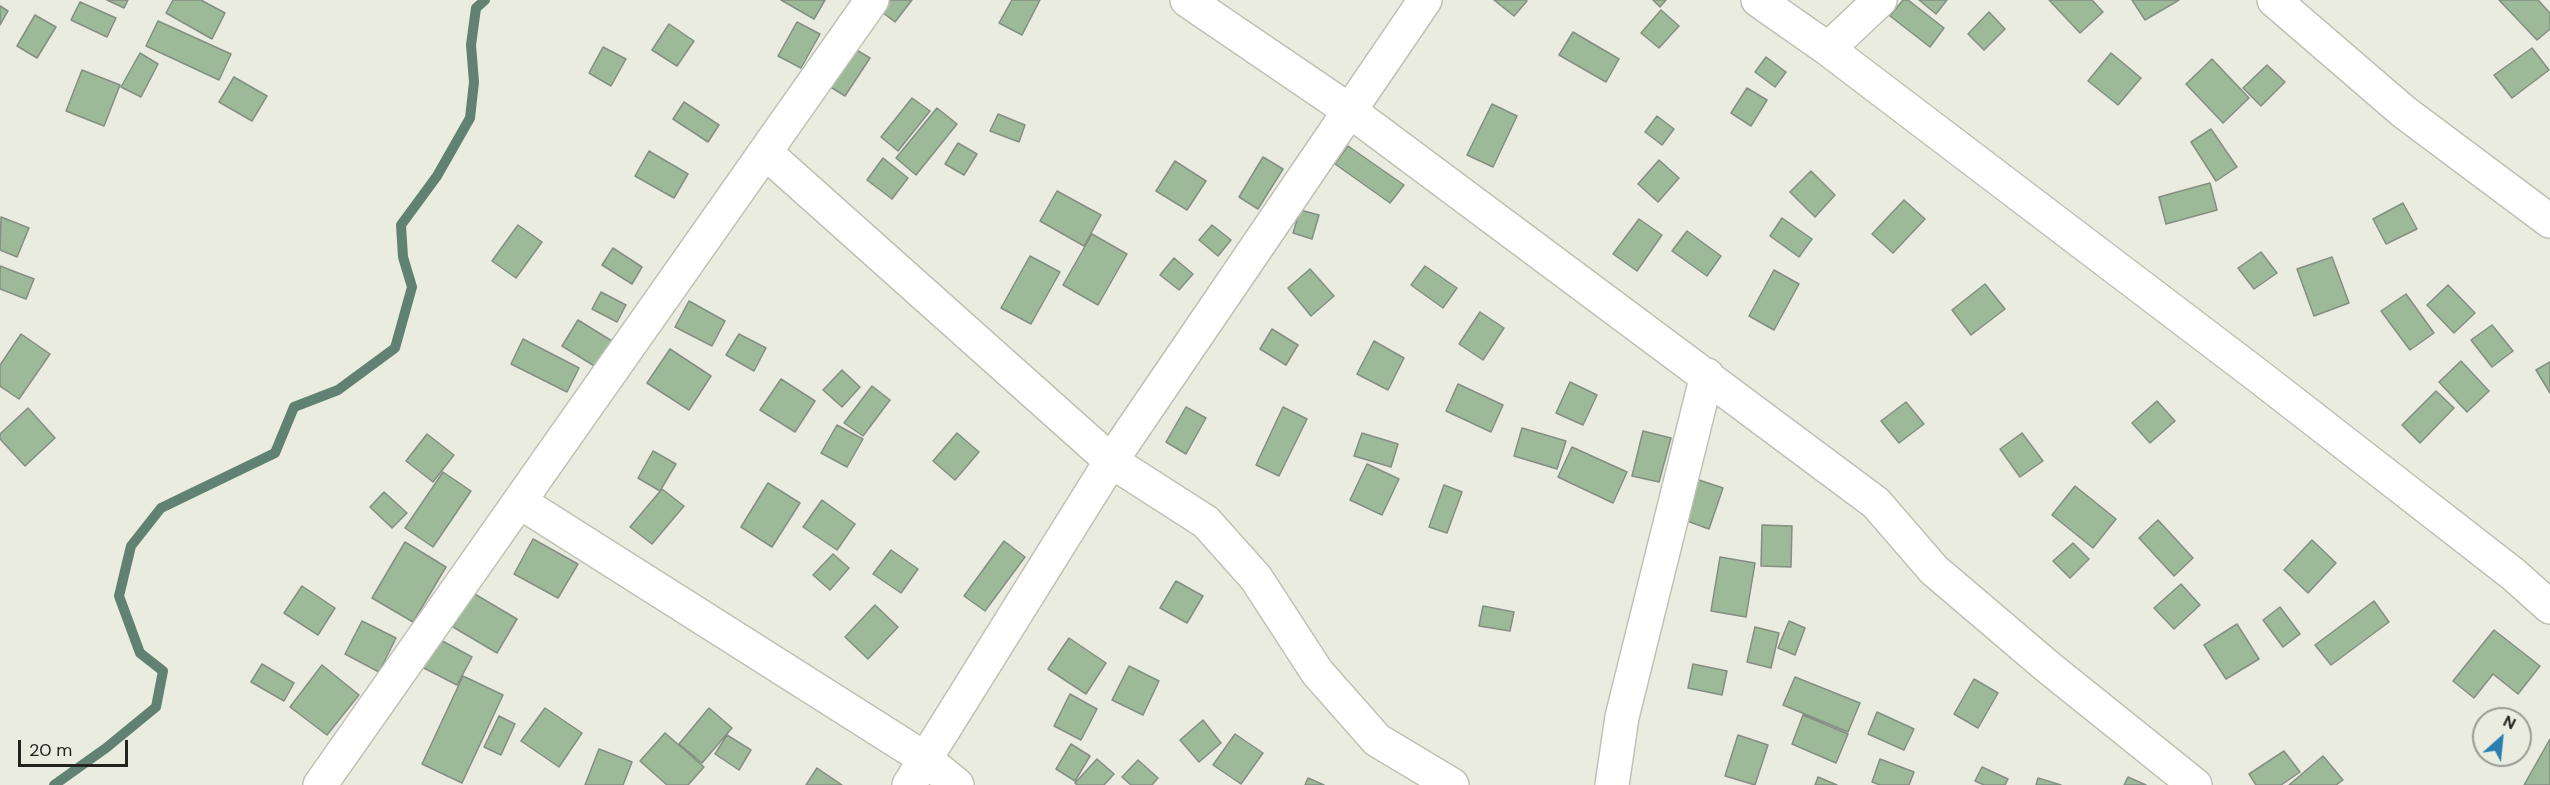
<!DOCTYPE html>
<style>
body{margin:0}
#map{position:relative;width:2550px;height:785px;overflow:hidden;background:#e9ecdf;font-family:"DM Sans",sans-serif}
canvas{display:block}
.north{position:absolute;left:2472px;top:707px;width:60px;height:60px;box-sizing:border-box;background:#e9ecdf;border:2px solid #9a9c92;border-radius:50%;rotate:27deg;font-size:16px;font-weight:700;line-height:24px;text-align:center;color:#23241f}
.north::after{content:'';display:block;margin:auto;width:21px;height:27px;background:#2a7eae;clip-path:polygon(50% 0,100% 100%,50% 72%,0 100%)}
.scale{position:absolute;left:18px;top:740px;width:110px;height:27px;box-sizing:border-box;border:3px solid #23241f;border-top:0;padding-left:8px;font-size:18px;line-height:21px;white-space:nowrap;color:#23241f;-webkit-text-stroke:4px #e9ecdf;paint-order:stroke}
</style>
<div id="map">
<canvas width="2550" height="785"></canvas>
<div class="north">N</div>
<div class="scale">20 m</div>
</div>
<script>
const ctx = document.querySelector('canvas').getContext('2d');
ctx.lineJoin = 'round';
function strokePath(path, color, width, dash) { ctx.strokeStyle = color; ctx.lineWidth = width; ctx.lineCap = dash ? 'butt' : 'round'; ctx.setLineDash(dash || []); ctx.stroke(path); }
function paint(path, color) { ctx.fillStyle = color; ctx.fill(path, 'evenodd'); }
const stream = new Path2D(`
 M54,785L106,748L156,707L163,671L140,653L119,596L131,546L161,508L275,453L294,407L338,390L395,348L412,287L403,257L401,225L437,176L470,118L474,82L471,45L476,8L485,0`);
const building = new Path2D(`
 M107,0H128L124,8Z
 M173,0H201L225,13L212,39L166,13Z
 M781,0H825L814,19Z
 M878,0H912L895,22L874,6Z
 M1012,0H1040L1022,35L999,23Z
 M1494,0H1526L1527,1L1514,16Z
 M1653,0H1666L1660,7Z
 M1903,0H1908L1944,28L1930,47L1890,16Z
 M1919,0H1947L1936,14Z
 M2049,0H2092L2103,12L2080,33Z
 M2132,0H2179L2145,20Z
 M2499,0H2538L2550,13V29L2537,40Z
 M80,2L116,18L107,37L71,20Z
 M0,6L8,11L0,25Z
 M1661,10L1679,26L1659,48L1641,33Z
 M1989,12L2005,29L1984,50L1968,34Z
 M35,15L56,27L37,58L17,46Z
 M158,21L231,54L219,80L146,46Z
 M797,22L820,34L801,68L778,56Z
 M669,24L694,41L677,66L652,50Z
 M1573,32L1619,59L1606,82L1559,55Z
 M848,45L870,58L845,96L824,83Z
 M603,47L626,59L611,86L589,73Z
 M2532,48L2549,70L2512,98L2494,75Z
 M140,53L158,64L141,97L121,87Z
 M2111,53L2141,78L2118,105L2088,81Z
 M1766,57L1786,72L1775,87L1755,72Z
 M2212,59L2249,98L2223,123L2186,84Z
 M2267,65L2285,82L2261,106L2243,88Z
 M82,70L120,85L104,126L66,111Z
 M234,77L267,96L252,121L219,102Z
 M1747,88L1767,100L1751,126L1731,113Z
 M912,98L930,111L898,151L881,137Z
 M684,102L719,125L708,142L673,119Z
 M1492,104L1517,116L1493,167L1467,155Z
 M937,108L957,124L916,175L896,158Z
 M998,114L1025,125L1019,142L990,131Z
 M1657,116L1674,129L1662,145L1645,132Z
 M2211,129L2237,167L2216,181L2191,142Z
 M958,143L977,154L964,175L945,164Z
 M1348,146L1404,185L1390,203L1335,164Z
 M649,151L688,174L674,198L635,176Z
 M1263,157L1283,169L1258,209L1239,197Z
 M883,158L908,178L892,199L867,180Z
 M1659,160L1679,178L1658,202L1638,184Z
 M1175,161L1206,181L1187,210L1156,191Z
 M1811,171L1835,195L1815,217L1790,192Z
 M2210,183L2217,210L2166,224L2159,197Z
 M1057,191L1101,215L1084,246L1040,221Z
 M1904,200L1925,219L1893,253L1872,234Z
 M2403,203L2417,229L2386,244L2373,219Z
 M1300,210L1319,215L1312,239L1293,233Z
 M1,217L29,228L17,257L0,250Z
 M1782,218L1812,239L1799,257L1770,236Z
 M1639,219L1662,235L1637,271L1613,254Z
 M518,225L542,242L516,278L492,261Z
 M1212,225L1231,240L1218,256L1199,240Z
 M1687,231L1721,256L1707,276L1672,251Z
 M1092,234L1127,254L1098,305L1063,285Z
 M613,248L642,267L632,284L602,265Z
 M2261,252L2277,273L2254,289L2238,268Z
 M1030,256L1060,272L1031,324L1001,308Z
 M2332,257L2349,303L2314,316L2297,269Z
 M1174,258L1193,274L1179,290L1160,275Z
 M0,266L34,279L26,299L0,289Z
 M1425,266L1457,288L1443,308L1411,285Z
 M1310,269L1334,296L1311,316L1288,288Z
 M1774,270L1799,284L1774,330L1749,316Z
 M1985,284L2005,309L1971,335L1952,310Z
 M2448,285L2475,313L2454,333L2427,305Z
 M601,292L626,305L617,322L592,309Z
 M2406,294L2434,333L2410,350L2381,311Z
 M689,301L725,321L712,346L675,327Z
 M1480,312L1504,328L1483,360L1459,344Z
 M578,320L612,341L596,367L562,346Z
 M2492,325L2513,351L2492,367L2471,340Z
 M1272,329L1298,345L1286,365L1260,349Z
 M21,334L50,354L19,399L0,386V365Z
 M739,334L766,348L754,371L726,355Z
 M523,339L579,368L567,392L511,364Z
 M1374,341L1404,358L1388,390L1357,374Z
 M670,349L711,376L689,410L647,383Z
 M2461,361L2489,391L2467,412L2439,382Z
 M2550,362V393L2536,370Z
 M842,370L860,387L842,407L823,390Z
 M781,379L815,401L795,432L760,410Z
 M1570,382L1597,395L1583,425L1556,413Z
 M1458,384L1503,405L1491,432L1446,411Z
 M872,386L890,400L863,436L844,423Z
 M2436,391L2454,408L2420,443L2402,425Z
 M2157,401L2175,421L2150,443L2132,423Z
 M1906,402L1924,424L1899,443L1881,421Z
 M1186,407L1206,418L1186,454L1166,442Z
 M1283,407L1307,419L1279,476L1256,465Z
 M28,408L55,438L25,466L0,439V434Z
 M837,425L863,439L847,467L821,453Z
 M1522,428L1566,441L1557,469L1514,456Z
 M1643,431L1671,438L1659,482L1632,476Z
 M957,433L979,452L955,480L933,461Z
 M1362,433L1398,444L1391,467L1354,456Z
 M2022,433L2043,461L2020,477L2000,449Z
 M427,434L454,455L433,482L406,461Z
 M1572,447L1627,472L1613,503L1558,477Z
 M653,451L676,464L660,491L638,478Z
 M1367,464L1399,479L1382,515L1350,500Z
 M443,472L471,491L433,547L405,528Z
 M1693,478L1723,488L1709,529L1679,518Z
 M768,483L800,503L772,547L741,527Z
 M1444,485L1462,492L1447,533L1429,527Z
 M2075,486L2116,519L2093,548L2052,515Z
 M662,489L684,506L652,544L630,527Z
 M384,492L407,513L392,528L370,507Z
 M822,500L855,524L837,550L803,527Z
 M2158,520L2193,558L2174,576L2139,538Z
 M1762,525L1792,526L1791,567L1761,566Z
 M533,539L578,564L558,598L514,574Z
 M2312,540L2336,563L2308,593L2284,570Z
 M1004,541L1025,557L985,611L964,596Z
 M405,542L446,567L413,622L372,598Z
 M2073,543L2089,559L2070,578L2053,561Z
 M891,550L918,569L901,593L873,574Z
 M833,554L849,568L830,590L813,575Z
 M1720,557L1755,563L1746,617L1711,611Z
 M1176,581L1203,596L1187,623L1160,608Z
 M2181,584L2200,605L2174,629L2154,608Z
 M302,586L335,608L318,635L284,613Z
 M473,593L517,619L497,653L453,627Z
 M2374,601L2389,622L2331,665L2315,645Z
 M875,605L898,627L868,659L845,637Z
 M1483,606L1514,612L1510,631L1479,626Z
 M2280,607L2300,634L2283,647L2263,620Z
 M362,621L396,638L379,672L345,654Z
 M1789,621L1805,628L1795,655L1778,648Z
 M2237,624L2259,659L2226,679L2204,645Z
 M1755,627L1779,633L1771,668L1747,662Z
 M2494,630L2540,666L2518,694L2493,674L2474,698L2453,681Z
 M435,637L472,657L457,685L420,666Z
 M1069,638L1106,663L1086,694L1048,669Z
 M262,664L294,683L284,701L251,682Z
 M1693,664L1727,671L1722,695L1688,688Z
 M322,665L359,695L327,735L290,707Z
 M1129,666L1159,681L1143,715L1112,700Z
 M463,676L503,695L462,783L422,764Z
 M1795,677L1860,703L1848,732L1783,705Z
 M1974,679L1998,693L1978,728L1954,714Z
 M1070,694L1097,709L1081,740L1054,726Z
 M545,708L582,733L559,767L521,741Z
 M709,708L732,728L702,763L679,744Z
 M1877,712L1914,729L1904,750L1868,734Z
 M1803,715L1848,734L1836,763L1792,744Z
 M499,716L515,724L501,755L484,747Z
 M1203,720L1221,743L1199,762L1180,740Z
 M665,733L704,767L688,785H667L640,761Z
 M1235,734L1263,753L1241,784L1213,765Z
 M727,735L751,750L739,770L715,754Z
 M1738,735L1768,745L1755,785L1725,776Z
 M2550,739V785H2524Z
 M1071,744L1090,756L1075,781L1056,769Z
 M599,749L632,762L623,785H585Z
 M2284,751L2300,772L2281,785H2256L2249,774Z
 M2323,756L2343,780L2336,785H2289Z
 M1097,759L1114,774L1104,785H1077L1075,783Z
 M1880,759L1914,772L1909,785H1880L1872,782Z
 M1138,760L1158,778L1152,785H1131L1122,777Z
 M1982,767L2008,779L2005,785H1984L1975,781Z
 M817,768L842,785H806Z
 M1818,777L1837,785H1815Z
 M2128,777L2146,785H2124Z
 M1308,778L1324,785H1305Z
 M2038,778L2061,785H2036Z`);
const street = new Path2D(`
 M1187,0L1350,111L1876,503L1934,570L2048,667L2195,785
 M1758,0L1828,49L2261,378L2513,574L2550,607
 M2274,0L2404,112L2550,221
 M1828,49L1880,0
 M765,152L1111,461L1206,522L1256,578L1317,672L1377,740L1452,785
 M520,502L924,758L957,785
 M320,785L872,0
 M909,785L1111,461L1425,0
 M1612,785L1622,717L1707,375`);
strokePath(stream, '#618272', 10);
paint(building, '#9cba98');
strokePath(building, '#858e84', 1.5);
strokePath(street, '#bec1b4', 36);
strokePath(street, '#fff', 33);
</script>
